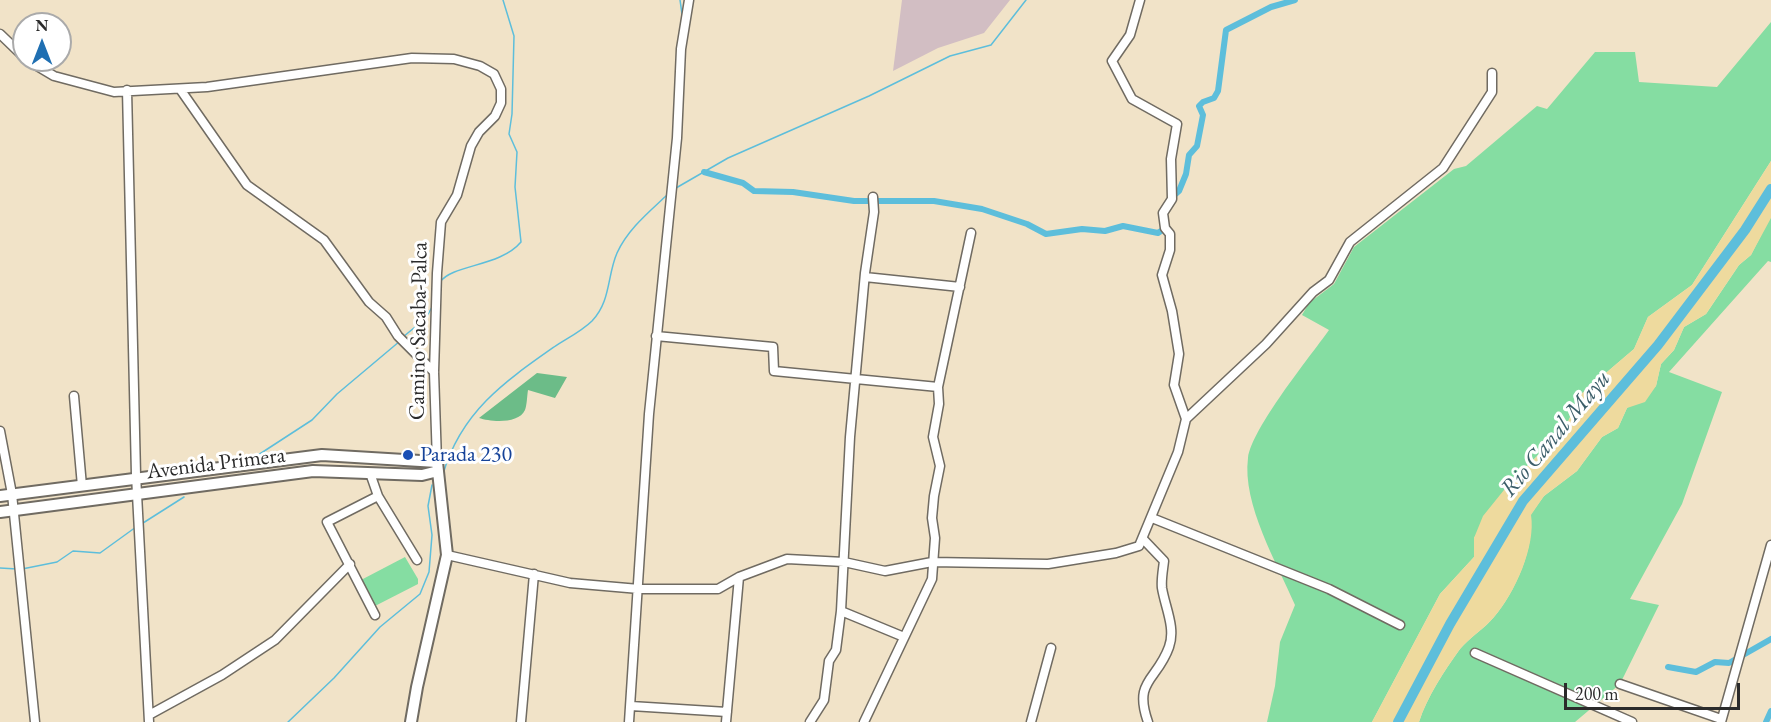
<!DOCTYPE html>
<style>
body{margin:0}
#map{position:relative;width:1771px;height:722px;overflow:hidden;background:#f1e3c8;font-family:"EB Garamond",serif}
canvas{display:block}
.north{position:absolute;left:12px;top:12px;width:60px;height:60px;box-sizing:border-box;background:#fff;border:2px solid #aaa;border-radius:50%;rotate:0deg;font-size:16px;font-weight:700;line-height:24px;text-align:center;color:#2b2b2b}
.north::after{content:'';display:block;margin:auto;width:21px;height:27px;background:#1f6fb2;clip-path:polygon(50% 0,100% 100%,50% 72%,0 100%)}
.scale{position:absolute;left:1564px;top:683px;width:176px;height:27px;box-sizing:border-box;border:3px solid #2b2b2b;border-top:0;padding-left:8px;font-size:18px;line-height:21px;white-space:nowrap;color:#2b2b2b;-webkit-text-stroke:4px #fff;paint-order:stroke}
</style>
<div id="map">
<canvas width="1771" height="722"></canvas>
<div class="north">N</div>
<div class="scale">200 m</div>
</div>
<script>
const ctx = document.querySelector('canvas').getContext('2d');
ctx.lineJoin = 'round';
function paint(path, color) { ctx.fillStyle = color; ctx.fill(path, 'evenodd'); }
function strokePath(path, color, width, dash) { ctx.strokeStyle = color; ctx.lineWidth = width; ctx.lineCap = dash ? 'butt' : 'round'; ctx.setLineDash(dash || []); ctx.stroke(path); }
function label(font, color, halo, rows, align = 'center') {
  ctx.font = font + ' "EB Garamond",serif'; ctx.lineWidth = 6; ctx.setLineDash([]); ctx.textBaseline = 'middle'; ctx.strokeStyle = halo; ctx.fillStyle = color; for (const [text, x, y, turn = 0] of rows) {
    ctx.save(); ctx.translate(x, y); ctx.rotate((+turn || 0) * Math.PI / 180); ctx.textAlign = isNaN(turn) ? turn : align; if (halo) ctx.strokeText(text, 0, 0); ctx.fillText(text, 0, 0); ctx.restore();
  }
}
const industrial = new Path2D(`
 M902,0H1010L984,33L938,48L893,71Z`);
const green = new Path2D(`
 M1771,22V161L1692,285L1648,317L1634,349L1580,395L1565,428L1508,485L1474,538V557L1440,594L1372,722H1267L1275,686L1280,642L1295,605C1277,563 1242,504 1248,458C1252,428 1309,358 1329,330L1302,315L1309,303L1334,284L1354,247L1454,169L1466,166L1537,106L1547,109L1595,52H1635L1639,82L1717,87Z
 M1771,215V262L1768,261L1669,372L1722,392L1682,504L1630,599L1659,605L1620,684L1575,722H1419C1427,697 1444,671 1460,649C1470,637 1484,629 1494,617C1514,594 1536,546 1530,515L1544,496L1577,471L1602,437L1618,428L1627,408L1656,386L1661,364L1674,350L1684,327L1706,314L1739,265L1751,255Z
 M405,557L418,579V584L375,606L361,580Z`);
const forest = new Path2D(`
 M537,373L567,377L555,398L528,390C527,396 527,405 525,410C519,424 491,422 479,418Z`);
const sand = new Path2D(`
 M1771,161V218L1751,255L1739,265L1706,314L1684,327L1674,350L1661,364L1656,386L1645,402L1627,408L1618,428L1602,437L1577,471L1544,496L1531,515C1536,546 1515,593 1494,617C1484,629 1470,637 1460,649C1444,671 1427,697 1419,722H1372L1440,594L1474,557V538L1483,516L1508,485L1565,429L1580,395L1634,349L1648,317L1692,285Z`);
const stream = new Path2D(`
 M680,0L682,14
 M676,188L728,158L869,96L950,56L991,45L1026,0
 M440,282C453,264 500,267 521,242L515,187L517,152L509,134L512,114L514,36L503,0
 M403,337L426,318L432,307
 M252,459L312,420L337,394L400,341
 M443,474C461,412 504,382 554,347C566,339 582,331 592,321C611,301 607,276 617,253C628,229 649,212 667,195
 M143,523L184,497
 M0,568L17,569
 M22,569L57,562L73,551L100,553L136,527
 M288,722L334,678L380,627L420,594L429,572L432,535L428,506L432,485`);
const canal = new Path2D(`
 M704,172L743,183L754,191L793,192L854,201H934L982,209L1027,224L1046,234L1082,229L1105,231L1123,226L1158,233L1164,229
 M1171,198L1179,191L1186,174L1189,155L1197,146L1203,115L1199,106L1203,102L1214,98L1218,91L1226,30L1271,7L1295,0
 M1668,667L1696,672L1715,662L1729,663L1771,639
 M1766,722L1771,711`);
const river = new Path2D(`
 M1398,722L1450,624L1523,501L1658,345L1745,230L1771,189`);
const minor = new Path2D(`
 M0,34L24,57
 M27,60L54,76L114,92L207,87L412,58L454,59L480,66L494,74L501,89V103L495,116L479,132L471,146L457,195L441,222L437,273L434,372L437,462
 M180,89L247,185L324,240L369,302L386,317L398,336L434,372
 M127,90L136,475L149,722
 M865,277L960,287
 M656,336L773,347L774,371L938,387
 M74,396L82,486
 M1186,419L1266,344L1313,292L1329,280L1350,242L1443,168L1492,92V73
 M0,431L12,494L35,722
 M370,473L378,496L417,560
 M1152,518L1329,589L1400,625
 M1143,539L1164,561C1163,570 1161,580 1162,588C1165,607 1176,628 1169,647C1157,681 1133,680 1148,722
 M447,555L570,583L639,589H718L739,577L787,559L844,562L885,571L932,562L1048,564L1116,553L1139,546L1178,452L1186,419L1174,385L1179,354L1172,311L1162,275L1170,250V234L1165,228L1163,213L1172,199L1171,159L1177,124L1132,99L1112,61L1130,35L1140,0
 M841,611L904,637
 M375,615L327,522L378,496
 M1475,653L1632,722
 M1620,684L1721,719
 M631,706L727,712
 M149,715L222,675L275,640L350,564
 M521,722L534,574
 M629,722L649,414L677,138L681,49L689,0
 M726,722L739,577
 M810,722L824,700L829,661L836,650L841,611L850,437L865,273L874,212L873,197
 M864,722L932,579L935,538L932,518L934,496L940,466L933,437L939,404L938,387L971,233
 M1031,722L1051,648
 M1721,722L1771,545`);
const major = new Path2D(`
 M0,496L322,455L437,462L447,555L417,687L411,722
 M0,512L313,471L422,475L438,471`);
const markers = [
 [408,455,6,"#1a4fb4"]
];
const streetNames = [
 ["Camino Sacaba-Palca",419,331,-89],
 ["Avenida Primera",216,464,-7]
];
const transitNames = [
 ["Parada 230",420,455]
];
const waterNames = [
 ["Rio Canal Mayu",1556,434,-50]
];
paint(industrial, '#d2bec3');
paint(green, '#85dda2');
paint(forest, '#6cbc88');
paint(sand, '#eeda9e');
strokePath(stream, '#5dbedb', 1.5);
strokePath(canal, '#5dbedb', 6);
strokePath(river, '#5dbedb', 10);
strokePath(minor, '#706b62', 11);
strokePath(major, '#706b62', 14);
strokePath(minor, '#fff', 8);
strokePath(major, '#fff', 10);
for (const [x, y, r, color] of markers) { const dot = new Path2D(); dot.arc(x, y, r, 0, 2 * Math.PI); ctx.fillStyle = color; ctx.fill(dot); strokePath(dot, '#fff', 2); }
label('22px', '#2b2b2b', '#fff', streetNames);
label('22px', '#164399', '#fff', transitNames, 'left');
label('italic 24px', '#3c5e69', '#fff', waterNames);
</script>
